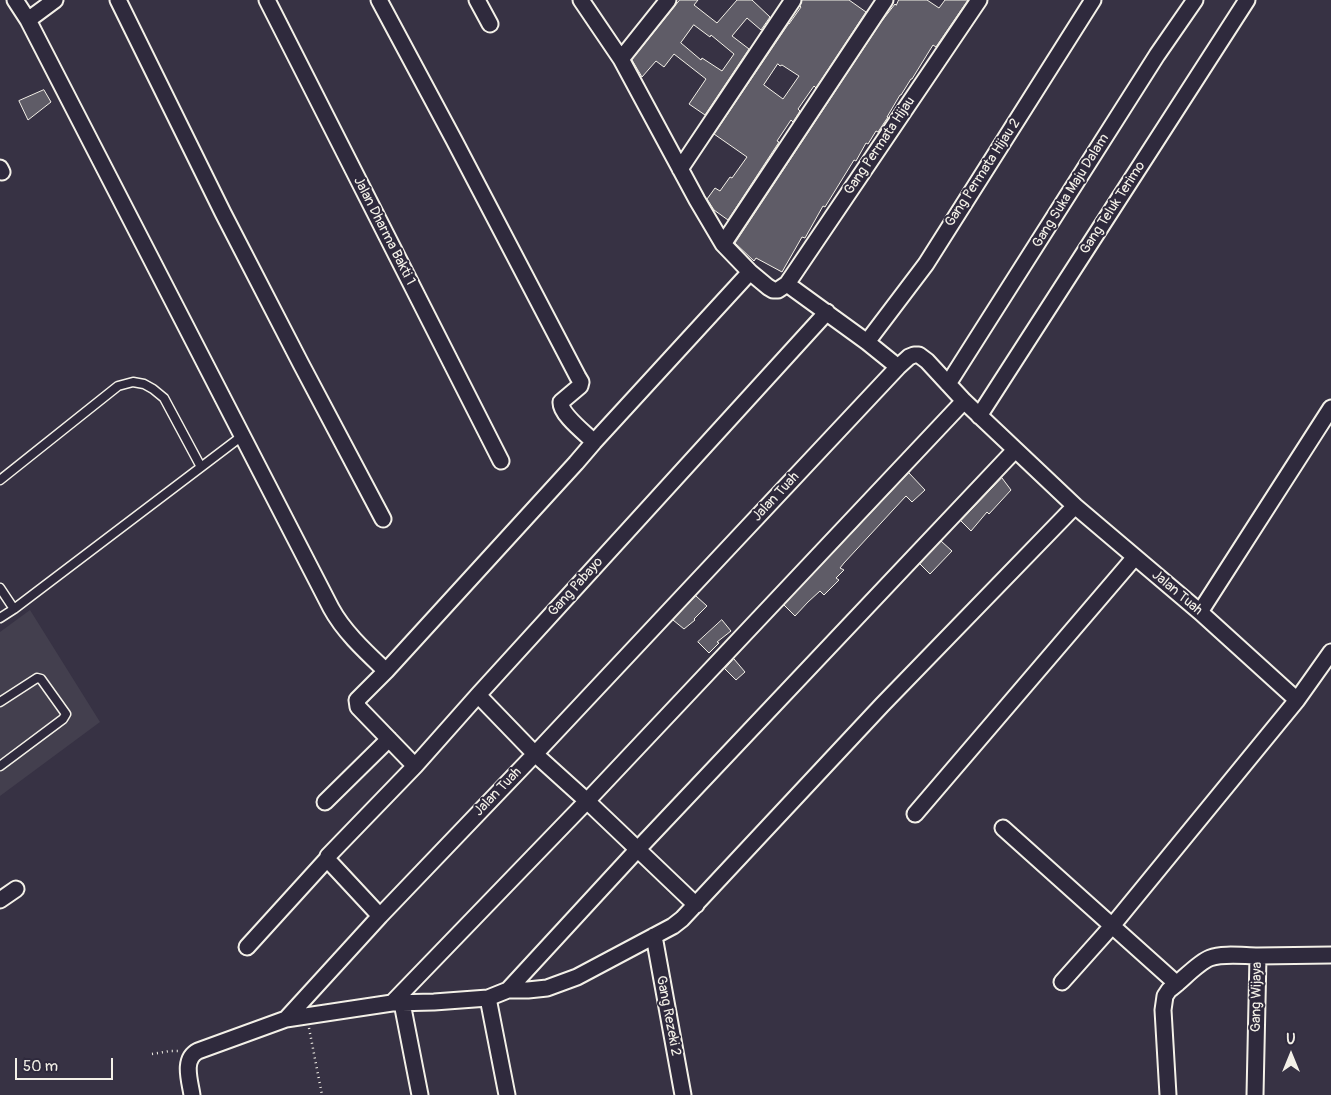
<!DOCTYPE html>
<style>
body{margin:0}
#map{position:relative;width:1331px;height:1095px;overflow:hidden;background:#373244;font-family:Pangolin,sans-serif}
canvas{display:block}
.north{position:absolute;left:1266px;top:1030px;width:50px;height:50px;-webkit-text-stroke:4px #2f2a3d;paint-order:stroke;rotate:0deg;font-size:14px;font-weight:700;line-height:20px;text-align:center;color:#f4f1e8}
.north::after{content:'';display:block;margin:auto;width:18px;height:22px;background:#f4f1e8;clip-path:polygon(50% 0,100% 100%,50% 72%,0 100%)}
.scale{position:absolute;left:15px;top:1058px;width:98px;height:22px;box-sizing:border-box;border:2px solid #f4f1e8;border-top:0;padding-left:6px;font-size:15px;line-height:18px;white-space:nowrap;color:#f4f1e8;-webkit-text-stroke:4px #2f2a3d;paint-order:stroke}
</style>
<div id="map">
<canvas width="1331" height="1095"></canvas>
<div class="north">U</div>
<div class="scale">50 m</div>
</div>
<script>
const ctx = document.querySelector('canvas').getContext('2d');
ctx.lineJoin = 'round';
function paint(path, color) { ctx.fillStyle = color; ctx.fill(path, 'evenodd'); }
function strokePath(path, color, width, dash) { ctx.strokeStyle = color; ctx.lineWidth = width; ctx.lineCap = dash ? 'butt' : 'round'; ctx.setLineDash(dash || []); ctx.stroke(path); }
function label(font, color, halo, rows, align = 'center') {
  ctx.font = font + ' Pangolin,sans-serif'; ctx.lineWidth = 4; ctx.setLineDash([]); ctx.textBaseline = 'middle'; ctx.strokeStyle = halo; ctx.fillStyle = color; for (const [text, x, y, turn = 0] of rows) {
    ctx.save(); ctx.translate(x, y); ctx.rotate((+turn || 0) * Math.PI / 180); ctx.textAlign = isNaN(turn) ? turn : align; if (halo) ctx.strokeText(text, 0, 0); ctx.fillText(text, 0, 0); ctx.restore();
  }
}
const built = new Path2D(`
 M30,610L100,722L0,796V632Z`);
const building = new Path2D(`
 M680,0H698L694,5L717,23L737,0H752L770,17L761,30L747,18L732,36L749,49L705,115L689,104L706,79L674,54L664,67L656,61L642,77L632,60ZM694,25L710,37L711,35L734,54L722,71L702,58L701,60L681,43Z
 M802,0H849L866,12L816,88L814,86L798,109L800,111L793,122L791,120L777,141L779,142L728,220L714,210L707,199L715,188L720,191L730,177L732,178L747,157L714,134L789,23V24L801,7L800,6ZM778,64L780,66L782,65L799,76L783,99L764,85Z
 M899,0H927L939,8L945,0H968L936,47L933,45L912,79H911L901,95H900L887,117H888L878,132L876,131L868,144L866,143L856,161L854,160L825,207L823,206L805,238L802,237L782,272L756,258L754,261L735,243L881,22L895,4L896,5Z
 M44,90L51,102L28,120L19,101Z
 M909,473L925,490L912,502L906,496L844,563L840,568L844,570L836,578L839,580L824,595L820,591L808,602L795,616L784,605Z
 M1002,478L1011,490L989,514L987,512L971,531L961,521Z
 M941,541L952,551L930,574L920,564Z
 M696,596L707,606L694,619L695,620L684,629L673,620Z
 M722,620L731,631L717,642L719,643L709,653L698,642Z
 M734,659L745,672L736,680L725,669Z`);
const path = new Path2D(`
 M309,1028L322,1095
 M152,1054L170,1051H181`);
const lane = new Path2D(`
 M0,480L118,386L133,382L144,384L153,389L164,398L201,467
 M0,588L14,609
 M0,618L14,609L242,436
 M0,702L37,678L41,679L66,714L63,719L0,766`);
const street = new Path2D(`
 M15,0L28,20L55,0
 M118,0L223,213L301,364L383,519
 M267,0L501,461
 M379,0L454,140L578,377L581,382L580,386L561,402C560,414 585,433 594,442
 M477,0L490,24
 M581,0L621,59L697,200L723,244L750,272L768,287L773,290H778L787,284L979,0
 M28,20L331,608C344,632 366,652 386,671L357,700L358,707L415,766
 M621,59L668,0
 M0,168L2,172
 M680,169L793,0
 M723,244L885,0
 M787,284L867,342L898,367
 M867,342L926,264L1093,0
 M948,384L1157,55L1195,0
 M979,416L1247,0
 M1200,612L1331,408
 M386,671L576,463L594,442L750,272
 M478,695L535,754L587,801L696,905
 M325,802L389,739
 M915,814L1135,557
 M1003,828L1177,984
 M0,900L16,889
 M380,916L327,859L328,856L415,766L478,695L827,312
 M654,936L683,1095
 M247,947L327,859
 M1258,956L1331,955
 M1062,982L1112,926L1297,700L1331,652
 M508,990L637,850L1015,450
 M488,998L507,1095
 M392,1003L587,801L964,401
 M402,1003L420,1095
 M286,1019L380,916L535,754L898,367L909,357L914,355H919L927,361L964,401L1075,506L1200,612L1297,700
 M192,1095C190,1081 182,1059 198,1051L286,1019L392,1003L434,1002L488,998L508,990H528L547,988L577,977L673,926L682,919L882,705L1075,506
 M1168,1095L1163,1010L1165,996L1169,990C1182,981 1197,963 1210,958C1223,953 1244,956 1258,956L1255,1095`);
const streetNames = [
 ["Gang Permata Hijau",880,146,-56],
 ["Gang Permata Hijau 2",983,173,-57],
 ["Gang Suka Maju Dalam",1071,191,-58],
 ["Gang Teluk Terimo",1113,208,-57],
 ["Jalan Dharma Bakti 1",384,231,63],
 ["Jalan Tuah",776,497,-47],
 ["Gang Pabayo",576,587,-48],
 ["Jalan Tuah",1177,593,40],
 ["Jalan Tuah",498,792,-46],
 ["Gang Wijaya",1257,997,-89],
 ["Gang Rezeki 2",668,1016,79]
];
paint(built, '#433f4e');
paint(building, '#5f5c67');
strokePath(building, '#f4f1e8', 1);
strokePath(lane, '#f4f1e8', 11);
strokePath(street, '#f4f1e8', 19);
strokePath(path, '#f4f1e8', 2.5, [1, 4]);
strokePath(lane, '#2f2a3d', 8);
strokePath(street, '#2f2a3d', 15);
label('14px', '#f4f1e8', '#2f2a3d', streetNames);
</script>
